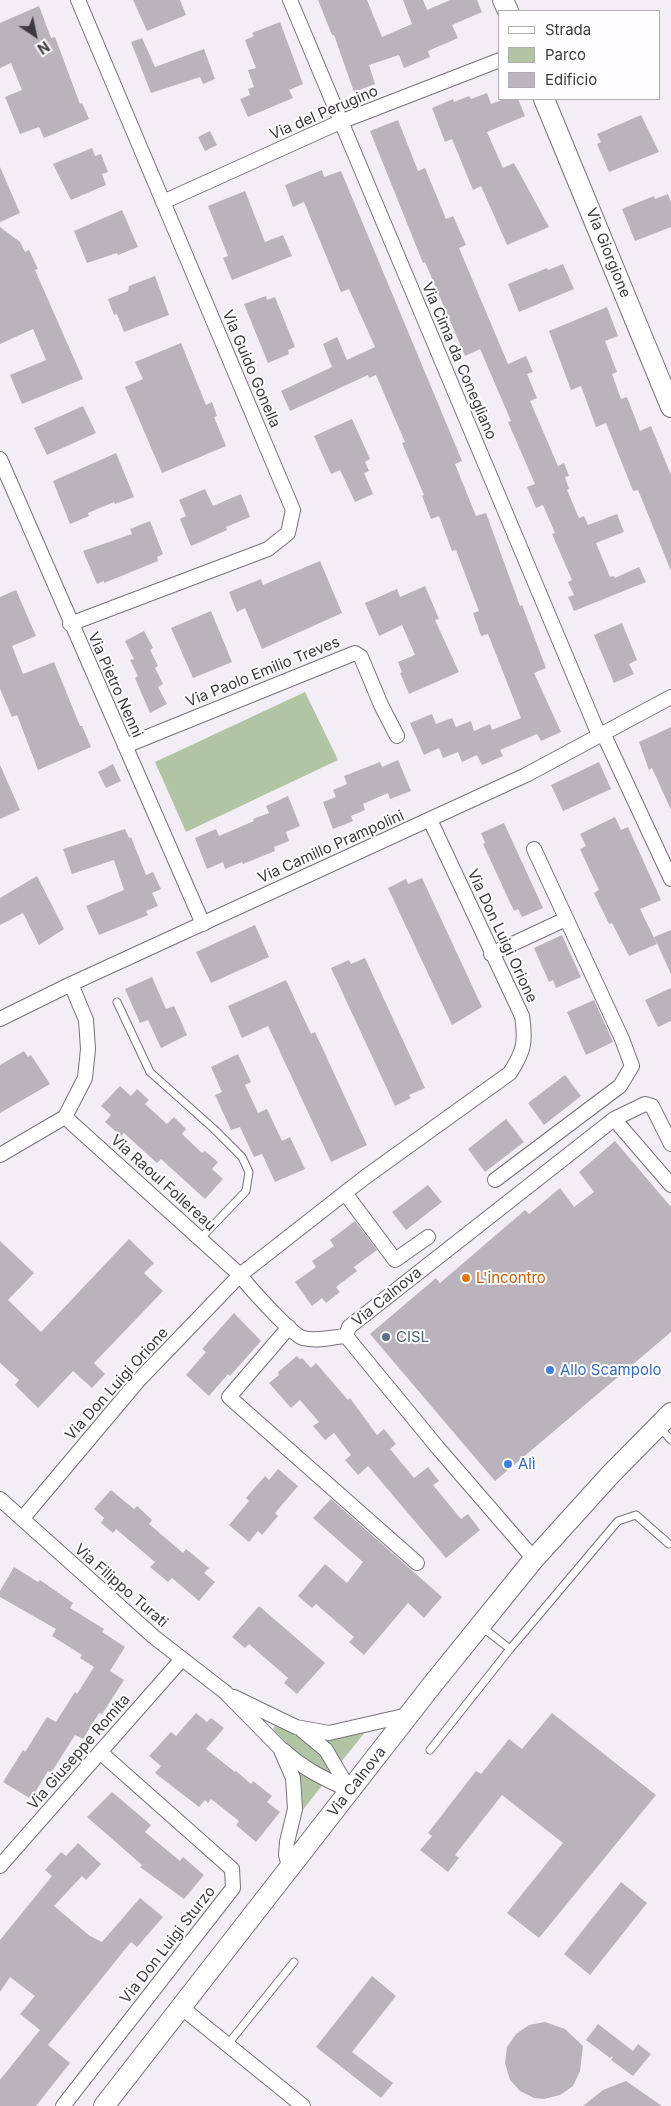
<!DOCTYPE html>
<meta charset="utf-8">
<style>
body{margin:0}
#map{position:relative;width:671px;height:2106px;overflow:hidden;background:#f3edf6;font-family:Inter,sans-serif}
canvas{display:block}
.legend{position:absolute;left:498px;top:10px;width:162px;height:90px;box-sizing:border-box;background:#fdfcfe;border:1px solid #b0aeb1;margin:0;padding:6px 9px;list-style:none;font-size:15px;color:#3d3a3e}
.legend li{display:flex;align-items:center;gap:10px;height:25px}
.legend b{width:25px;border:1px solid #b0aeb1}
.north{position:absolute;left:10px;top:10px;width:50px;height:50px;-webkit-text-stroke:4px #fdfcfe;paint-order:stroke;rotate:146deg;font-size:14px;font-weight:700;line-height:20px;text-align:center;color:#3d3a3e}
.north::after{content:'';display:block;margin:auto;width:18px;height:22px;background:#3d3a3e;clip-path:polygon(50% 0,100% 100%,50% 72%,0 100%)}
</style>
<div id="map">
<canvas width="671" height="2106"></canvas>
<ul class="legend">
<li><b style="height:6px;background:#fff"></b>Strada</li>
<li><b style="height:14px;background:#b1c5a5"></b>Parco</li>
<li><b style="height:14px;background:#bab3bc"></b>Edificio</li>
</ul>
<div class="north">N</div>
</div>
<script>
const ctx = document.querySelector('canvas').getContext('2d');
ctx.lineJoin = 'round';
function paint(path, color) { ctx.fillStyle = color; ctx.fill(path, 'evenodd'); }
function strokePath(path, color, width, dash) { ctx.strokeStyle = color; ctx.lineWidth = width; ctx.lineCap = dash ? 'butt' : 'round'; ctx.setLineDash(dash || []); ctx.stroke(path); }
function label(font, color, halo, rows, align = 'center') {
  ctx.font = font + ' Inter,sans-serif'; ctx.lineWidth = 4; ctx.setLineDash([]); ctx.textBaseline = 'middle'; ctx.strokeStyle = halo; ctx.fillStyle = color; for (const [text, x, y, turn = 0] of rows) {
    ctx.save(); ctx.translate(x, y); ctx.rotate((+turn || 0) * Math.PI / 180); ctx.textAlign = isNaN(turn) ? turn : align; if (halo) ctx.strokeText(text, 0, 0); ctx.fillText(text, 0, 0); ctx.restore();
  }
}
const green = new Path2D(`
 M305,692L338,760L186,832L155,762Z
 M275,1726C305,1738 316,1745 332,1772C306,1767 291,1747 273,1729Z
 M366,1731L341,1762L326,1739Z
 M297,1770L324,1783L302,1811L301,1781Z`);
const building = new Path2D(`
 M133,0H180L186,15L147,31Z
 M318,0H367L382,37L412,24L403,0H423L427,10L450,0H477L482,12L452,25L458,38L428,51L430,57L404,68L399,55L369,65L375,84L354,92L334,35H332Z
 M39,6L51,38L55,37L80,104L82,103L89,119L44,138L39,127L20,134L5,97L22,90L11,63L0,68V23Z
 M280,22L303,84L289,90L293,98L248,117L240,99L250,95L248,89L254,87L248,70L256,68L245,40L254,36L252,33Z
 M142,38L155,67L204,49L215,79L203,84L200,77L151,93L131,42Z
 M487,93L491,104L504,99H518L525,116L487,132L503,168L514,163L549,227L507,245L481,186L473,190L452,139L445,142L432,108L453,99L454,102L469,96L471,99Z
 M641,115L659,152L609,172L597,144L601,142L597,134Z
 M398,120L418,171L425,168L446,219L453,216L466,245L459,248L508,364L526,356L533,372L527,374L537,398L530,401L558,466L564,463L569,476L565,477L569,489L567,490L579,518L584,516L588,525L617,514L624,532L596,543L610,577L614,576L615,578L639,567L646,582L574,611L568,597L574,595L568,582L572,580L552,534L555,533L543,505L536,508L527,487L535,484L508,422L511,421L480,349L465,356L425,262L423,263L370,131Z
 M210,131L217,145L205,151L198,137Z
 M92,148L95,156L101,154L108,172L102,174L106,185L71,200L53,164Z
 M0,167L20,213L0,222Z
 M322,170L324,177L341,171L462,461L455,464L476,516L486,513L520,606L522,605L546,668L534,673L561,732L541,741L537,734L500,750L503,756L482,765L477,755L462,762L458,752L443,758L439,748L424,755L410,723L432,714L436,724L452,718L456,727L471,721L474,731L490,724L492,730L521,718L488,634L481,636L473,613L479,611L456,550L452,551L439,516L431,519L422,496L424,495L402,443L405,442L376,375L369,378L368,375L290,411L281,391L332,367L323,344L337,337L347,360L375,347L349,289L341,292L304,202L293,207L285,185Z
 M245,191L265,242L283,235L292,256L232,280L223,258L228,256L208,206Z
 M668,194L671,203V227L635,241L622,209L654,196L655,199Z
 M122,210L138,247L118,255L117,253L87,263L74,231Z
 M0,227L20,242L25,252L29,250L38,269L35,270L83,379L22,404L10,375L46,360L33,329L0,344Z
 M563,264L574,289L519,312L508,284L547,268L548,270Z
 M155,276L169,315L124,332L117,314L114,315L108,299L128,291L129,286Z
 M266,296L267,300L275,297L295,347L288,350L289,354L268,363L244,304Z
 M607,307L618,336L605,341L617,372L612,374L621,399L627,397L640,431L651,426L671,475V571L638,490L633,491L606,423L596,427L581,386L571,390L549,331Z
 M181,343L206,405L212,402L217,416L214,417L226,446L162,473L125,387L143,379L135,362Z
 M83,406L96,433L47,455L34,428Z
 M352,419L370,459L365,462L369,471L364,473L373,494L355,502L340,470L331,474L314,436Z
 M116,453L134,497L115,504L114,502L88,513L89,516L70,524L53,481Z
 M205,489L213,506L241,494L250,517L226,527L227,530L191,546L180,519L186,516L179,500Z
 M150,521L163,554L157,557L158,561L104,583V581L97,584L83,551L132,534L130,529Z
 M320,561L342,613L262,649L245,608L237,612L229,592L261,579L263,585Z
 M425,586L439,619L435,620L459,672L409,694L400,673L402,672L398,662L415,655L402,625L379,636L365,603L397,589L400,597Z
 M16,590L36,636L12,646L23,674L54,662L80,726H82L91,747L38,770L17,715L12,717L0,689V597Z
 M211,611L232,662L193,678L171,628Z
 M622,623L637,660L629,664L634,674L614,683L594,635Z
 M144,631L153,648L150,650L158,666L155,668L163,684L158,687L167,704L150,713L135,678L138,676L130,660L134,659L125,641Z
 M671,727V810L652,768L649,770L639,742Z
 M398,760L411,791L390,799L388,793L363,804L365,810L351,816L353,821L333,829L323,802L336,797L333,790L347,784L344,776L380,762L382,767Z
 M599,762L611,789L563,811L551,785Z
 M113,764L121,781L106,788L98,772Z
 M0,765L20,810L0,819Z
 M288,796L300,826L286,832L289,841L274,847L275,851L243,864L242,862L225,869L223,862L207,869L195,838L216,829L219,836L254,821L253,819L269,813L266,806Z
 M615,817L621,830L628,827L661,900L640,909L657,944L629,956L612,923L609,924L594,893L599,890L580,849L586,846L580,834Z
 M504,823L543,908L522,917L518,909L514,911L483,844L485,843L481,833Z
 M125,829L129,838L131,837L146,875L153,872L161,889L152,893L158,906L146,911L148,915L99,935L86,906L124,890L114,860L72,874L63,849Z
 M37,876L64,929L39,945L23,913L0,925V898Z
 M422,878L482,1007L452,1025L388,888L406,879L408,884Z
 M255,925L269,957L211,983L196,952Z
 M671,930V974L654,937Z
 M562,935L581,977L556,988L553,980L549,982L534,948Z
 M365,958L425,1088L409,1095L411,1098L395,1106L331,968L349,960L351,964Z
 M152,977L166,1009L174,1006L187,1035L161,1048L148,1020L140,1023L125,989Z
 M286,980L311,1034L315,1032L367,1145L331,1162L268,1026L242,1038L228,1006Z
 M671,988V1021L658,1027L645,1000Z
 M594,1000L613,1042L586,1055L567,1012Z
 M24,1051L28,1057L31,1055L50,1084L0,1113V1065Z
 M238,1054L251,1082L245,1085L258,1113L267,1109L282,1141L290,1137L305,1169L275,1182L262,1154L254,1157L240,1127L231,1130L215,1095L222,1092L211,1067Z
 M565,1075L581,1096L544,1125L528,1103Z
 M120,1086L131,1096L137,1089L149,1100L145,1104L167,1124L174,1117L186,1129L182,1134L202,1153L205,1151L218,1162L212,1169L223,1179L205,1199L161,1159L157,1163L124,1133L121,1136L105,1122L111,1115L101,1106Z
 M506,1119L524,1142L485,1172L468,1149Z
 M615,1141L671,1207V1332L495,1481L370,1334L436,1278L440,1283L525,1210L529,1214L560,1188L574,1207L594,1192L579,1172Z
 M428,1185L442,1202L406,1230L392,1212Z
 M355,1221L377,1250L354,1267L357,1271L336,1287L340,1292L326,1303L322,1298L312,1306L295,1282L316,1267L312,1261L334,1246L330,1240Z
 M129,1239L154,1263L144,1273L163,1291L94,1363L105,1374L92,1388L73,1371L38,1408L15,1385L19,1380L0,1363V1241L34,1273L8,1300L41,1332Z
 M234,1313L261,1341L230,1376L228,1374L209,1396L186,1375L206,1352L202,1349Z
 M297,1356L300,1359L302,1358L311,1368L316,1363L348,1400L350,1398L377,1435L384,1429L396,1444L390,1449L414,1478L428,1467L439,1481L433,1485L461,1519L468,1514L480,1530L446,1558L368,1466L358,1475L345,1460L351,1455L334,1433L325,1440L313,1426L319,1422L300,1400L291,1408L269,1383L279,1375L278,1372Z
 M278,1469L298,1486L275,1513L278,1516L262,1535L258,1531L249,1542L229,1525L249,1501L246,1498L265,1476L269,1480Z
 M111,1490L134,1509L137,1506L152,1520L149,1524L183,1553L186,1549L209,1568L204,1573L215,1582L199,1601L172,1578L168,1582L150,1567L155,1562L116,1529L113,1533L101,1523L104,1518L94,1509Z
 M331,1499L442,1597L424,1618L408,1603L364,1655L349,1642L354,1637L316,1604L312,1608L298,1596L325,1564L347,1583L363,1562L313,1518Z
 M14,1567L38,1582L40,1580L73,1603L70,1608L104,1629L102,1632L125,1647L110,1671L124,1680L102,1714L99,1713L83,1739L75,1735L51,1773L48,1771L31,1799L3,1782L23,1750L25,1752L47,1717L56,1722L75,1692L77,1694L94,1667L80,1658L82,1655L52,1636L56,1629L0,1597V1591Z
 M259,1606L325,1663L297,1694L284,1683L288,1678L249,1644L245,1648L232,1637Z
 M196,1713L207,1722L211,1718L224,1728L206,1749L235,1772L236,1771L251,1784L253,1781L272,1796L267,1802L280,1812L256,1842L236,1825L239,1821L211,1799L208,1803L205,1800L199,1807L155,1773L161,1766L149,1756L171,1732L176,1736Z
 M552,1713L656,1795L539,1938L507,1913L563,1843L502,1795L455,1855L459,1858L448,1872L420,1850L432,1836L428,1833L476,1771L481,1774L509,1739L522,1749Z
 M112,1792L151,1825L145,1832L180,1861L183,1857L204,1875L184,1899L140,1867L142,1865L87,1817Z
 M78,1843L101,1864L86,1880L82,1876L54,1906L90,1936L102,1942L140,1898L163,1917L137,1947L131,1942L48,2045L70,2063L36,2106H0V2080L40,2030L20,2014L35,1996L10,1977L0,1992V1940L52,1876L45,1870L61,1852L66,1856Z
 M621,1882L647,1903L590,1975L564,1954Z
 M372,1976L396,1996L352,2052L393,2083L381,2098L316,2047Z
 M545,2022L565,2029L583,2046L580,2071L573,2086L560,2095L544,2099L534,2098L520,2091L510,2080L505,2063L507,2047L516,2034L529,2025Z
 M598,2024L633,2051L638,2044L651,2054L633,2076L611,2060L613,2056L610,2058L586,2040Z
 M626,2081L662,2106H583L603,2090Z`);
const lane = new Path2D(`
 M117,1002L150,1072L214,1129L242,1157L249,1172L246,1191L200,1239
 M660,1428L671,1440
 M510,1649L618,1521L636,1515L669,1544
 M430,1750L510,1649L482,1627
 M228,2044L294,1962`);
const street = new Path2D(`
 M290,0L599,735
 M163,202L340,122L500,60
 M0,459L203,924
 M70,624L268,549L288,533L293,510L78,0
 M603,733L671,879
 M125,746L355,653L361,657L381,705L397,736
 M491,954L566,919
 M0,1019L71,984L526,775L671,697
 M65,1117L240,1275C248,1286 292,1335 303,1338C318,1342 331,1337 346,1336
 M614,1119L671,1185
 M0,1155L65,1117L85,1078L88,1049L86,1020L71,984
 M495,1180L620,1086L632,1066L622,1039L534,849
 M345,1193L395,1260L428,1237
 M289,1327L229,1397L417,1563
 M0,1499L154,1637L225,1692L280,1748L293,1778L295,1809L287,1842L286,1855L290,1869
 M22,1519L138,1381L240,1275L364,1178L510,1073C524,1051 526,1042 522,1016L430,820
 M534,1559L438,1448L346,1336L349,1327L614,1119L645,1104L652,1106L671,1144
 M234,1697L296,1727L329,1733L408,1715
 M302,1730L326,1750L350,1791
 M283,1750C305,1770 323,1778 349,1790
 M0,1866L182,1659
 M181,2007L303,2106
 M63,2106L233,1888L232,1869L100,1752`);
const secondary = new Path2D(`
 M503,0L508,11
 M544,99L671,407
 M104,2106L432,1685L534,1559L610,1475L671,1413`);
const markers = [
 [466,1278,5,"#e8710a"],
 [386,1337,5,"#5c6f8a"],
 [550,1370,5,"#3f7fe0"],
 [508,1464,5,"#3f7fe0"]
];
const streetNames = [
 ["Via del Perugino",324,113,-23],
 ["Via Giorgione",608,253,68],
 ["Via Cima da Conegliano",459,361,67],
 ["Via Guido Gonella",251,369,67],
 ["Via Paolo Emilio Treves",263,672,-22],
 ["Via Pietro Nenni",115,685,66],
 ["Via Camillo Prampolini",331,847,-24],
 ["Via Don Luigi Orione",502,936,65],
 ["Via Raoul Follereau",163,1183,42],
 ["Via Calnova",387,1297,-39],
 ["Via Don Luigi Orione",117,1384,-48],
 ["Via Filippo Turati",121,1586,41],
 ["Via Giuseppe Romita",79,1752,-49],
 ["Via Calnova",357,1782,-52],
 ["Via Don Luigi Sturzo",168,1945,-52]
];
const foodNames = [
 ["L'incontro",476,1278]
];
const serviceNames = [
 ["CISL",396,1337]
];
const shopNames = [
 ["Allo Scampolo",560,1370],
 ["Alì",518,1464]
];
paint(green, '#b1c5a5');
paint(building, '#bab3bc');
strokePath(lane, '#77727a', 9);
strokePath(street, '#77727a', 16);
strokePath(secondary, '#77727a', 22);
strokePath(lane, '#fff', 7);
strokePath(street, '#fff', 14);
strokePath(secondary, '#fff', 20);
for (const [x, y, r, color] of markers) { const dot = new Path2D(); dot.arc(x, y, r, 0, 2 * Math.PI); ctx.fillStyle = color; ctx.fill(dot); strokePath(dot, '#fdfcfe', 2); }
label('15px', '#3d3a3e', '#fdfcfe', streetNames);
label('15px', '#c56008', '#fdfcfe', foodNames, 'left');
label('15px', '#4e5e75', '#fdfcfe', serviceNames, 'left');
label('15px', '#366cbe', '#fdfcfe', shopNames, 'left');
</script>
